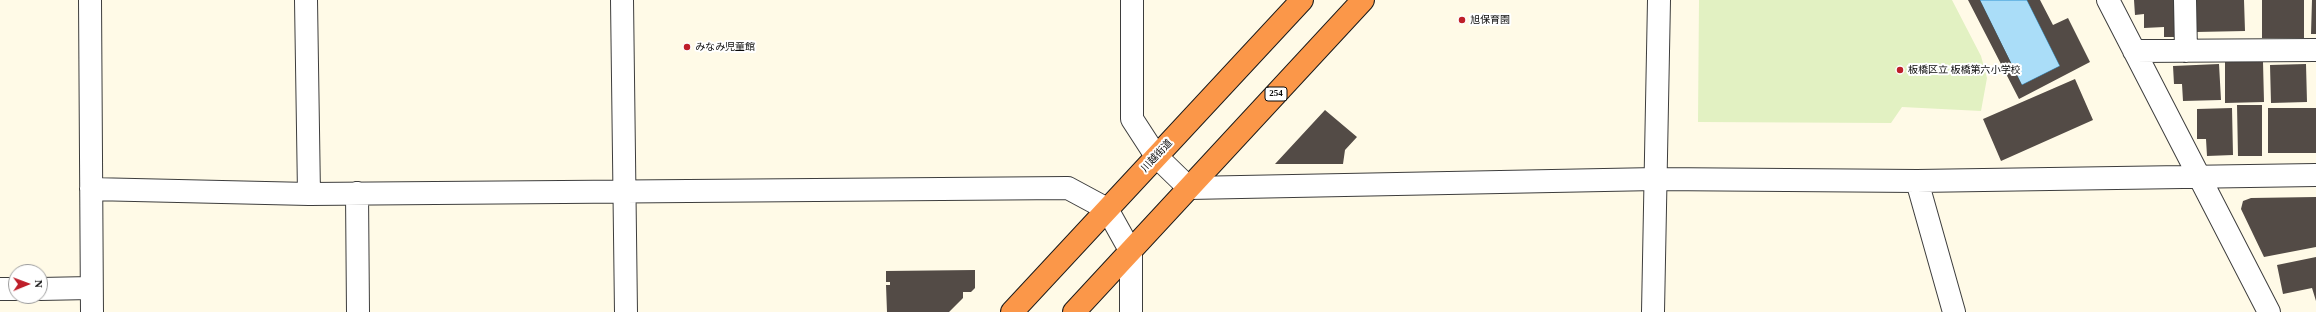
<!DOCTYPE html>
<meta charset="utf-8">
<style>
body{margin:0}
#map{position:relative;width:2316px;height:312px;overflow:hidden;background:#fffae7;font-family:"Times New Roman",serif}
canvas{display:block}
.north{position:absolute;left:8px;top:264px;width:40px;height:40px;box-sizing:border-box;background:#fff;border:1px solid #9d9d9d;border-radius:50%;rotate:89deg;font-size:11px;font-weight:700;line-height:16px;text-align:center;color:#0a0a0a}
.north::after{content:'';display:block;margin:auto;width:14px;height:18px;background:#be1e29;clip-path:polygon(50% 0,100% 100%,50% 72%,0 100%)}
</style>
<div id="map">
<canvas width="2316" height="312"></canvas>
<div class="north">N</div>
</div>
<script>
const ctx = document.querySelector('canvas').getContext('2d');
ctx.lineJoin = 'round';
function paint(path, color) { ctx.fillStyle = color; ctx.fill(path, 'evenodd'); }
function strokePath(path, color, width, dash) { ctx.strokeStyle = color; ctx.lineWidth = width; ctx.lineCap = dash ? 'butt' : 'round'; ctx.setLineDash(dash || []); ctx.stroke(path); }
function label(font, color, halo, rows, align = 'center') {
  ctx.font = font + ' "Times New Roman","Noto Sans JP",serif'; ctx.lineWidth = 4; ctx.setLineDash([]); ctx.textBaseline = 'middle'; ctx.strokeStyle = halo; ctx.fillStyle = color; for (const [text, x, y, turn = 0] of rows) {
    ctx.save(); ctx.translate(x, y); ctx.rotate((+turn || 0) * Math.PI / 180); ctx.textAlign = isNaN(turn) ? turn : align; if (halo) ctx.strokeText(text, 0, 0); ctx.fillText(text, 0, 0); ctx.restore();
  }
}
const pitch = new Path2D(`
 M1699,0H1952L1981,56L1987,78L1981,111L1902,107L1891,123L1698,122Z`);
const water = new Path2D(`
 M1980,0H2027L2060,66L2022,85Z`);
const building = new Path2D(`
 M1968,0H1980L2022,85L2060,66L2027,0H2040L2053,25L2068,18L2090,62L2019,99Z
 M2134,0H2177L2178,37H2164V27L2144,28V14L2135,15Z
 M2195,0H2244L2245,31L2196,32Z
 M2262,0H2304V38H2262Z
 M2312,0H2316V34H2311Z
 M2225,62H2263L2264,102L2225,103Z
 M2219,64L2221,100L2183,101L2182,84H2174L2173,66Z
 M2306,64L2307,102L2271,103L2270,65Z
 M2075,79L2093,120L2001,161L1983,119Z
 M2237,105H2262V156H2238Z
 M2232,108L2233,155L2207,156L2206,139H2197V109Z
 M2268,108H2316V153H2268Z
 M1325,110L1357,137L1345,150L1343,164H1275Z
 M2316,197V247L2264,257L2241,209L2243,201L2251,198Z
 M2316,257V301L2312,288L2283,294L2277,265Z
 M975,270V288L971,292H963V298L949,312H887L886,285H890V282H886V271Z`);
const minor = new Path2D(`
 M90,0L92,312
 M306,0L309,194
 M622,0L626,312
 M1132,0V119L1156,156L1189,188L1656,179L1917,181L2316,175
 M2108,0L2269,312
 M2185,0L2186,51
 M2134,51L2316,50
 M1917,181L1954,312
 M91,189L309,194L1068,188L1107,209L1131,252V312
 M357,193L358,312
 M0,289H16
 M40,289L91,288
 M1653,312L1659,0`);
const highway = new Path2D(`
 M1012,312L1302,0
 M1074,312L1363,0`);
const markers = [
 [1462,20,4,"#be1e29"],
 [687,47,4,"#be1e29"],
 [1900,70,4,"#be1e29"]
];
const shields = [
 [1276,94,22]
];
const shieldNames = [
 ["254",1276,94]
];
const poiNames = [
 ["旭保育園",1470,20],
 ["みなみ児童館",695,47],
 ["板橋区立 板橋第六小学校",1908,70]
];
const streetNames = [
 ["川越街道",1157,156,-47]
];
paint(pitch, '#e2f1c2');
paint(water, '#aaddf8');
strokePath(water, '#2e94d2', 1);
paint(building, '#534b46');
strokePath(minor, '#3d3d3d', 24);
strokePath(highway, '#1b1b1b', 24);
strokePath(minor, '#fff', 22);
strokePath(highway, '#fb9749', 22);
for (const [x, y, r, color] of markers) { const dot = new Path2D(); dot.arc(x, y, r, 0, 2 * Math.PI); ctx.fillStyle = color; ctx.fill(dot); strokePath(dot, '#fff', 1.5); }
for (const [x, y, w] of shields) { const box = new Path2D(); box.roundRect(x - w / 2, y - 7, w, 14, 3); ctx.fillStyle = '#fff'; ctx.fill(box); strokePath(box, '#0a0a0a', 1); }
label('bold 9px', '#0a0a0a', null, shieldNames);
label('10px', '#0a0a0a', '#fff', poiNames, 'left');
label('10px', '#0a0a0a', '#fff', streetNames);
</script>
